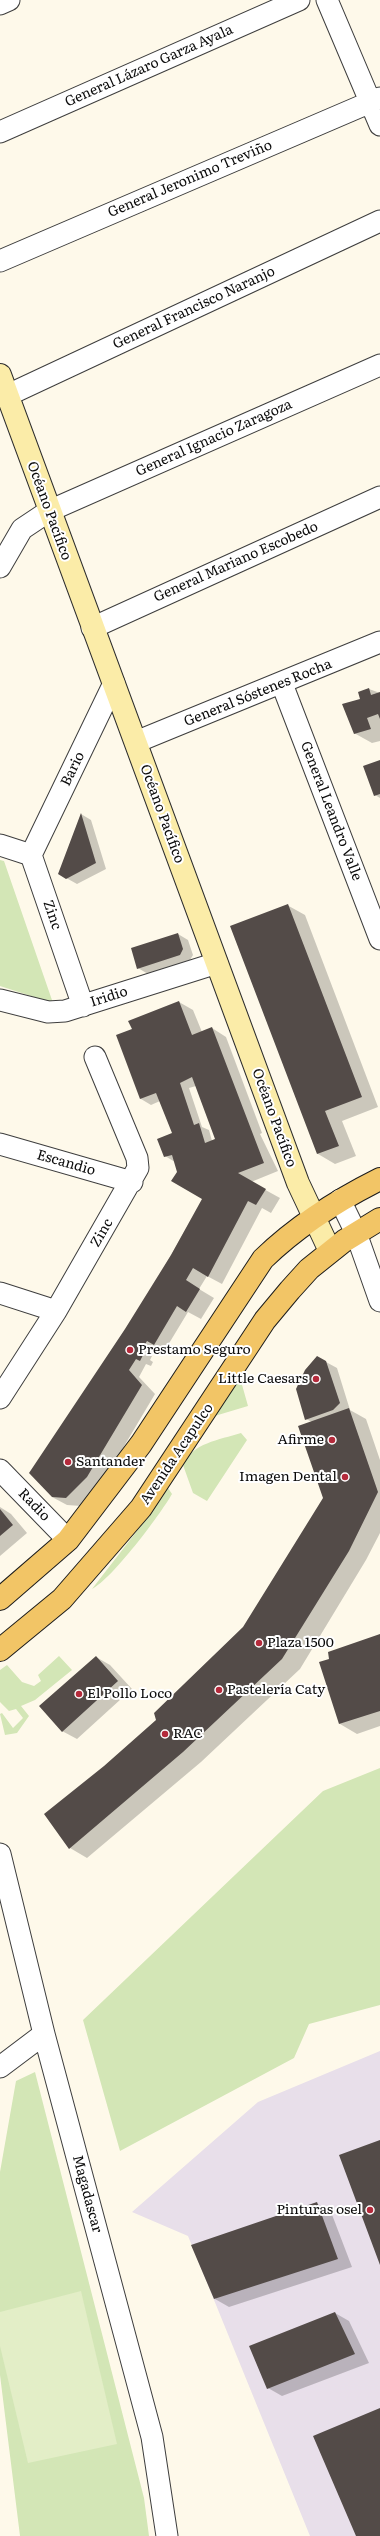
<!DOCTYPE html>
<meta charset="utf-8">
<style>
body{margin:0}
canvas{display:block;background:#fef9ea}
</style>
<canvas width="380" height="2536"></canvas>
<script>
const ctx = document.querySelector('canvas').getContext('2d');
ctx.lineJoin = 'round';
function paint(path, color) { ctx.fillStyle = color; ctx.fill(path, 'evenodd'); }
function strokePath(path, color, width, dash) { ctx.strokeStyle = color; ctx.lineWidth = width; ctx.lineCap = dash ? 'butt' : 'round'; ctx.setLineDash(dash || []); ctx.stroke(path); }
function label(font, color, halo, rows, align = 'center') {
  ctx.font = font + ' Literata,serif'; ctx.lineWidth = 4; ctx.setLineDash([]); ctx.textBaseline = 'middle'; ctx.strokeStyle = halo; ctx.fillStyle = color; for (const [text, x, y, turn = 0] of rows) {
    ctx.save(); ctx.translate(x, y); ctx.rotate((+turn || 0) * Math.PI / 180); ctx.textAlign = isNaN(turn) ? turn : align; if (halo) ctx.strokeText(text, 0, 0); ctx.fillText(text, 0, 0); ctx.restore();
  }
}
const industrial = new Path2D(`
 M380,2051V2536H310L188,2236L132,2212L258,2102Z`);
const green = new Path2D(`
 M0,860L4,861L53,1003L0,986Z
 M237,1367L248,1406L208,1418Z
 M241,1433L247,1440L207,1501L193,1493L183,1465C192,1443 219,1440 241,1433Z
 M166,1485L172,1494C160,1515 112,1579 92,1589L147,1518Z
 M59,1656L72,1670L35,1700L21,1706L29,1716L17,1733L5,1735L0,1714L2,1713L13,1728L23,1718L16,1709L9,1711L0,1702V1670L7,1665L22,1682L34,1686L41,1681L38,1675Z
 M380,1768V2005L309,2024L294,2058L120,2151L83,2020L323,1791Z
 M35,2072L144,2498L149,2536H20L0,2375V2172L16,2081Z`);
const pitch = new Path2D(`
 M81,2291L117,2444L28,2463L0,2346V2312Z`);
const shadow = new Path2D(`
 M369,689L380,693V741L372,743L354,733L361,699Z
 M380,761V798L375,795Z
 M81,814L91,820L106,869L77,884L59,874Z
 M287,905L305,915L378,1107L342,1121L356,1156L335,1164L318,1154L231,927Z
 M178,934L188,940L193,955L190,960L148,974L138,968Z
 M179,1002L193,1010L202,1032L212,1028L226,1037L262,1133L260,1134L278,1171L251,1182L280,1198L271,1213L262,1208L222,1284L207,1276L199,1289L214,1298L201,1319L188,1312L165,1350L157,1346L150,1360L153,1362L151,1366L146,1364L139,1377L155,1394L101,1485L81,1506L67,1505L52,1497L105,1360L151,1290L203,1199L178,1172L175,1162L165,1156L174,1134L160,1101L151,1105L141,1099L128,1061L133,1029ZM196,1086L216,1139L212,1141L209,1130L202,1127L189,1088Z
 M326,1362L337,1368L350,1410L366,1419L380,1460V1533L366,1560L300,1669L201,1762L87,1858L70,1848L45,1814L105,1767L157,1720L244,1628L325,1498L312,1422L306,1419Z
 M0,1507L11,1514L27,1533L0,1556Z
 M380,1635V1726L357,1734L340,1724Z
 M96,1657L110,1665L132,1689L77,1739L62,1731Z
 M316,2203L331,2212L352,2267L229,2307L215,2299Z
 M335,2313L349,2321L369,2363L282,2396L268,2388Z`);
const building = new Path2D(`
 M369,688L371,695L380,692V719L378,714L367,718L371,729L354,734L342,704L360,699L358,692Z
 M380,760V794L374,796L363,766Z
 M81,813L96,863L66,879L58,874Z
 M288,904L362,1097L325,1111L339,1146L317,1154L230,926Z
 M178,933L183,949L180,955L137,969L131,948Z
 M179,1001L192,1035L212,1027L264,1163L238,1173L266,1189L256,1205L248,1201L208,1277L193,1268L186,1280L200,1289L186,1312L177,1306L154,1345L147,1341L140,1353L143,1355L140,1361L136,1359L129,1370L142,1385L87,1477L66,1498L52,1497L29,1473L125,1329L171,1255L202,1199L171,1181L177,1172L172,1155L164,1157L157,1139L172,1133L156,1093L140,1099L116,1035L132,1029L128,1021ZM192,1077L215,1139L205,1143L199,1123L194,1125L180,1083Z
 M317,1356L326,1361L340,1403L333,1410L305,1420L296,1389L305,1370Z
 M349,1408L378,1492L349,1551L282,1659L183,1752L69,1849L44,1814L104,1766L156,1720L154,1713L243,1627L323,1498L298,1426Z
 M0,1509L13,1525L0,1536Z
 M380,1634V1711L339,1724L319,1662L329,1659L328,1652Z
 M96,1656L118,1681L62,1732L39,1706Z
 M380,2140V2265L339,2155Z
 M317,2202L338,2259L214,2299L191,2245Z
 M335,2312L355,2354L267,2389L249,2346Z
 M380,2408V2536H356L313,2436Z`);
const street = new Path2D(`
 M327,0L380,125
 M0,4L9,0
 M0,132L299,0
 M0,261L380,98
 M8,395L380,221
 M0,567L22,529L49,511L380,365
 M92,628L380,497
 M282,684L380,939
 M136,742L380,642
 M0,845L31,855L83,1006
 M31,855L114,683
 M0,1000L48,1012L65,1011L217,963
 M0,1144L132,1182
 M340,1200L356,1233L380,1301
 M0,1293L56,1311
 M0,1398L56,1311L138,1168L137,1158L95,1057
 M0,1470L68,1540
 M0,1854L44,2034L152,2437L167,2536
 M0,2067L44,2034`);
const secondary = new Path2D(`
 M0,375L298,1183L330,1251`);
const primary = new Path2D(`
 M0,1599L68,1540L141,1444L263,1259C298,1225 336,1201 380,1179
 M0,1650L62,1599L141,1508L265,1320L290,1290L309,1269L344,1241L380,1219`);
const markers = [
 [130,1350,4,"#b42a3b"],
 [316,1379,4,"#b42a3b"],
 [332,1440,4,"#b42a3b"],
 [68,1462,4,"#b42a3b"],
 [345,1477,4,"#b42a3b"],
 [259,1643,4,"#b42a3b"],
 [219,1690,4,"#b42a3b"],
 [79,1694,4,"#b42a3b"],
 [165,1734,4,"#b42a3b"],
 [370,2210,4,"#b42a3b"]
];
const streetNames = [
 ["General Lázaro Garza Ayala",149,66,-24],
 ["General Jeronimo Treviño",190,179,-23],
 ["General Francisco Naranjo",194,308,-25],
 ["General Ignacio Zaragoza",214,438,-24],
 ["Océano Pacífico",49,511,70],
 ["General Mariano Escobedo",236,562,-24],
 ["General Sóstenes Rocha",258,693,-22],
 ["Bario",73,769,-64],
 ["General Leandro Valle",331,811,69],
 ["Océano Pacífico",162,814,70],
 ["Zinc",52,915,71],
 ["Iridio",109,997,-18],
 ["Océano Pacífico",274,1118,70],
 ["Escandio",66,1163,16],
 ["Zinc",102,1233,-60],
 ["Avenida Acapulco",177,1454,-56],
 ["Radio",34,1505,46],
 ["Magadascar",87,2194,75]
];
const poiNames = [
 ["Prestamo Seguro",138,1350],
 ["Little Caesars",308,1379,"right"],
 ["Afirme",324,1440,"right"],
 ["Santander",76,1462],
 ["Imagen Dental",337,1477,"right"],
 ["Plaza 1500",267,1643],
 ["Pastelería Caty",227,1690],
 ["El Pollo Loco",87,1694],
 ["RAC",173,1734],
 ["Pinturas osel",362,2210,"right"]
];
paint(industrial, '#e8dfea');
paint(green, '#d3e6b6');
paint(pitch, '#e3eec7');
paint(shadow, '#0003');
paint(building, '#534b48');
strokePath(street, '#3e3e3e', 23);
strokePath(secondary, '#2d2d2d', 24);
strokePath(primary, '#1c1c1c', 24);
strokePath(street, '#fff', 21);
strokePath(secondary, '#fbeca8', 22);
strokePath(primary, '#f2c566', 22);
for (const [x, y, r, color] of markers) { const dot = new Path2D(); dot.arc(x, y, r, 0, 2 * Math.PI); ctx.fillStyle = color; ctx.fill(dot); strokePath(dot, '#fff', 1.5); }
label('14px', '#0b0b0b', '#fff', streetNames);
label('14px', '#0b0b0b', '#fff', poiNames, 'left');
</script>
